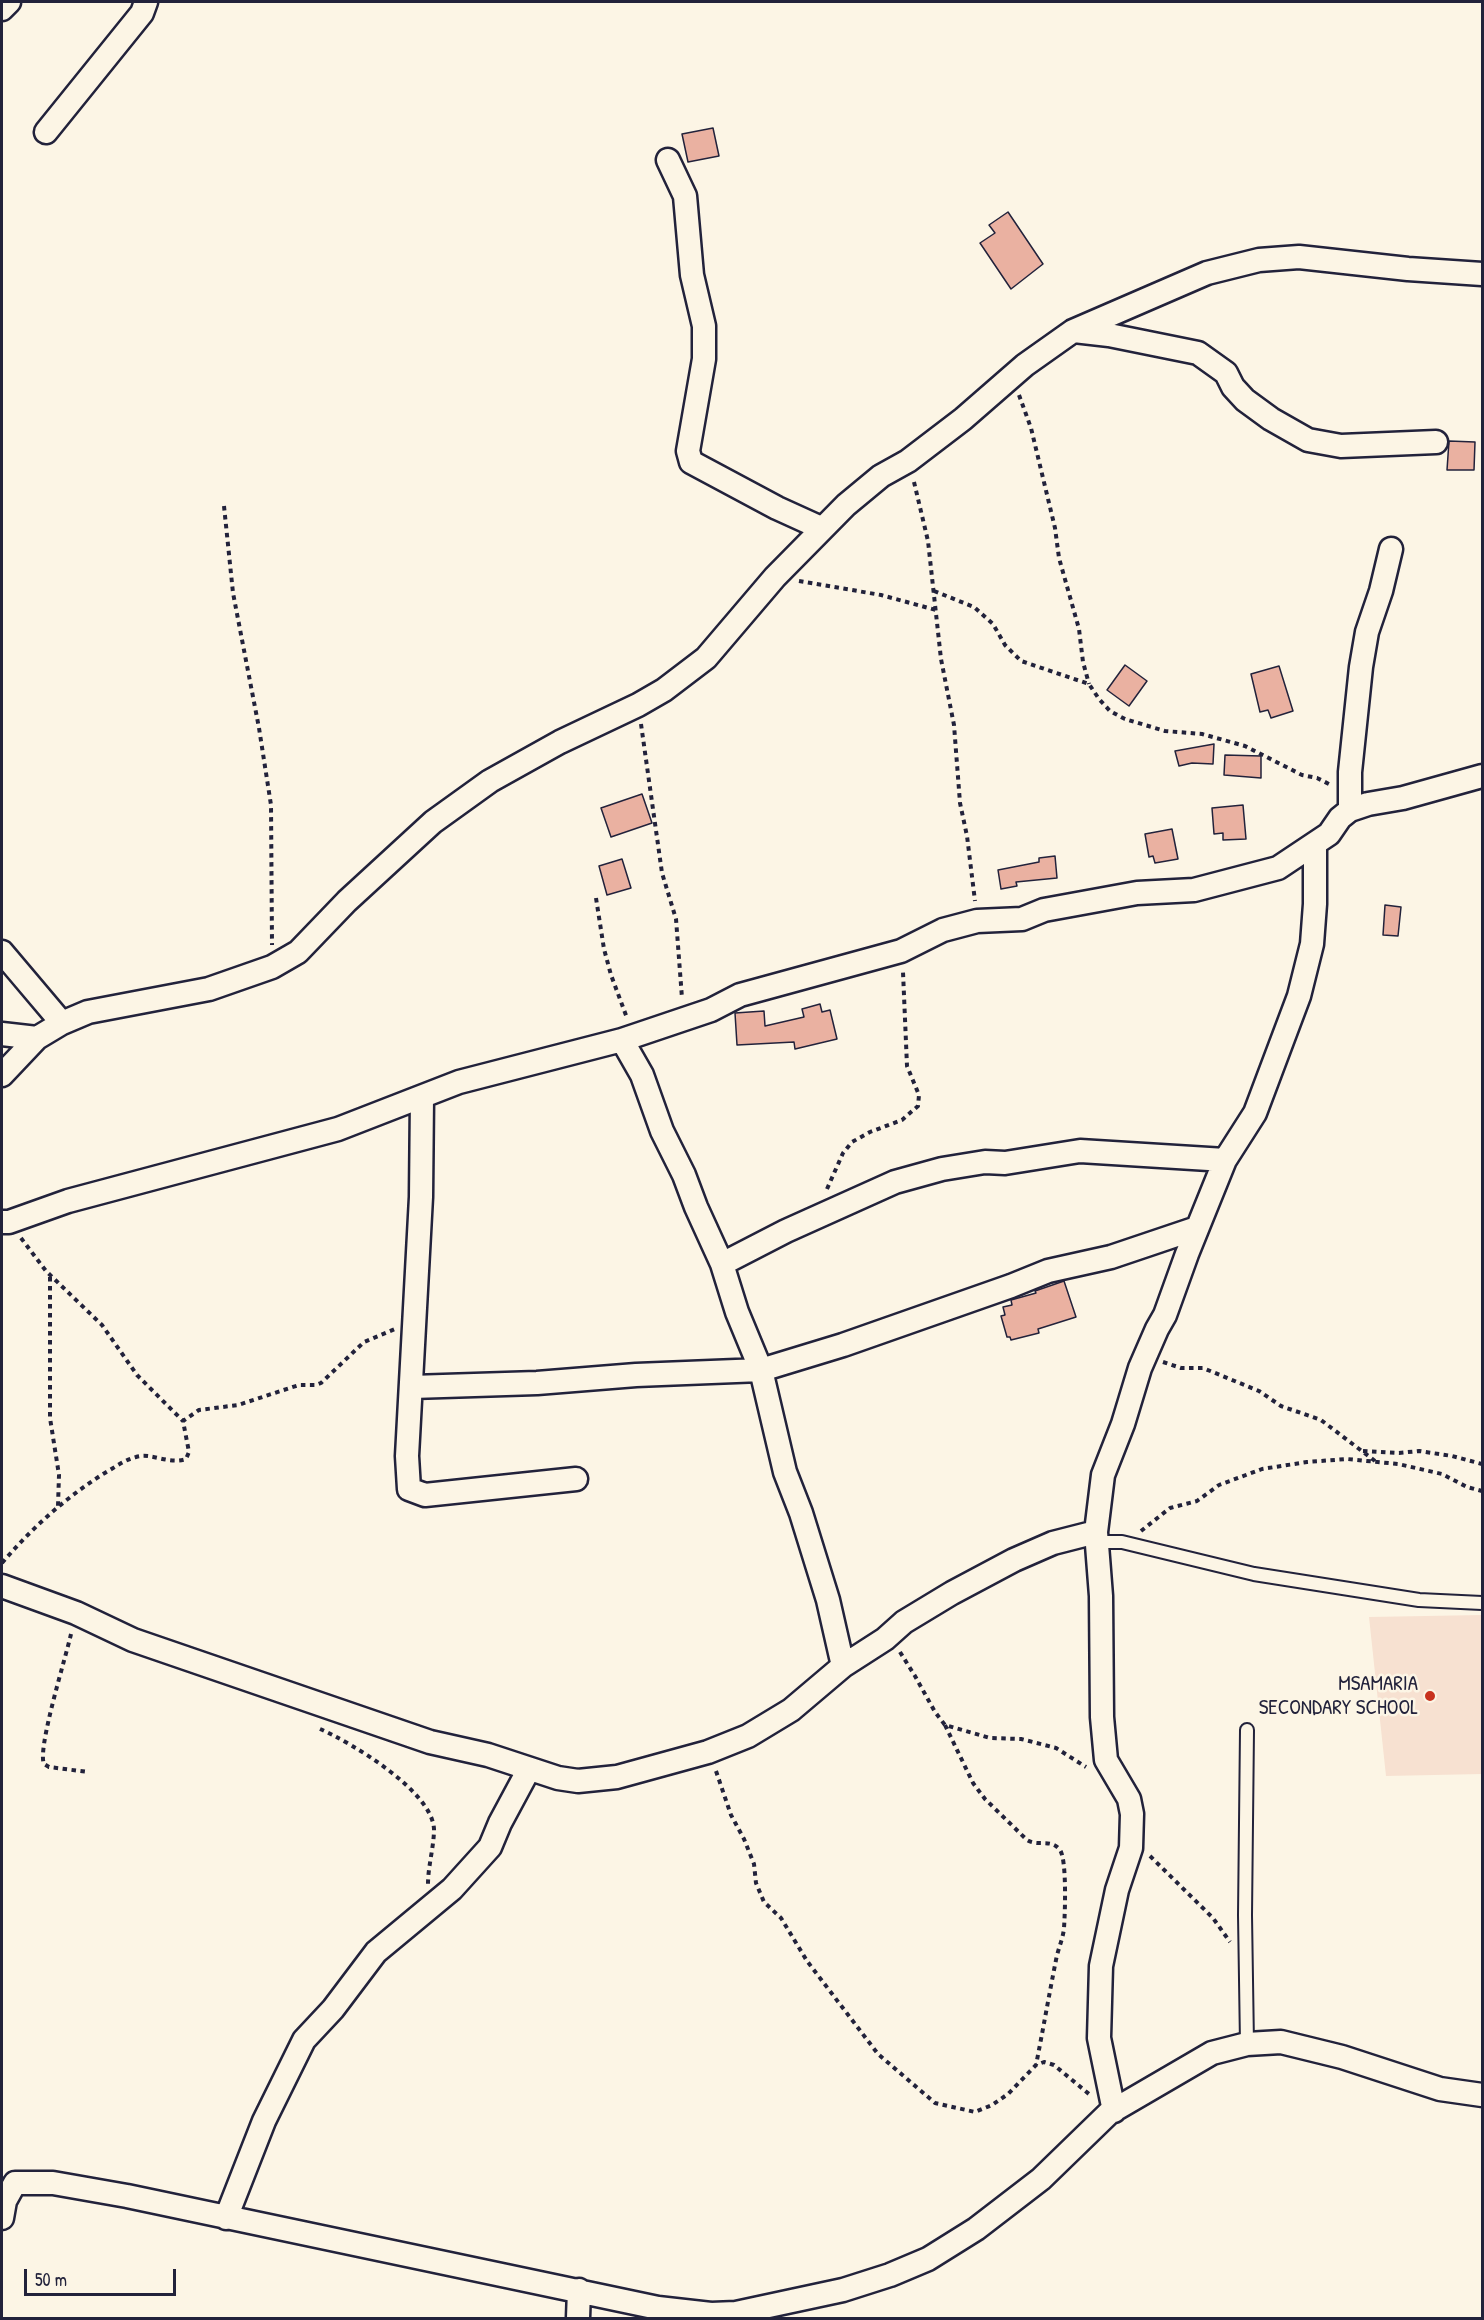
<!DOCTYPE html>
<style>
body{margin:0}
#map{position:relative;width:1484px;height:2320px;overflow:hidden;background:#fcf5e5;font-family:"Patrick Hand",sans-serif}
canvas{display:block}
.frame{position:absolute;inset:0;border:3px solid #22223b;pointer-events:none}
.scale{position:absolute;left:24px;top:2269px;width:152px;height:27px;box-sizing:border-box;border:3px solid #22223b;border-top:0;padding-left:8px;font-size:18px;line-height:21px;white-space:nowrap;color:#22223b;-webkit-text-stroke:4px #fcf5e5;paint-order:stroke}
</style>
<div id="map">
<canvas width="1484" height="2320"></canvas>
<div class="frame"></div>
<div class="scale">50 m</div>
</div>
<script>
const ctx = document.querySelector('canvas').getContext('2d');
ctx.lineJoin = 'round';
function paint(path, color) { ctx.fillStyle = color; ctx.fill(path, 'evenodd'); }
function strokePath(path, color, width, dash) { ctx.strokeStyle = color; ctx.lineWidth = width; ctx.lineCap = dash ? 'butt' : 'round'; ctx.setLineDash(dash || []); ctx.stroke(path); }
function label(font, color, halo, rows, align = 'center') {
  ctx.font = font + ' "Patrick Hand",sans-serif'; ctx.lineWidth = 5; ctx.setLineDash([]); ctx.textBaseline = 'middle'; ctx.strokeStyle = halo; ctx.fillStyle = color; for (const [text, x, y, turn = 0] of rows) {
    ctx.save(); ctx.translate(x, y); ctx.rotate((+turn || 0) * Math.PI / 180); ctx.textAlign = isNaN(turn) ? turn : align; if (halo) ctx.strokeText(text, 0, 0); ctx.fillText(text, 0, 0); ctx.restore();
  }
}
const built = new Path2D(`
 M1482,1615V1774L1386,1776L1369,1617Z`);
const building = new Path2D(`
 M713,128L719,156L688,162L682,134Z
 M1008,212L1043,264L1011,289L980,243L995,233L989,225Z
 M1449,441L1475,442L1474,470H1447Z
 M1125,665L1147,681L1129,706L1107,690Z
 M1279,666L1293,711L1271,718L1268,710L1260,712L1251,674Z
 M1214,744L1213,764L1192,763L1179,766L1175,751Z
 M1225,755L1261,756V778L1224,775Z
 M642,794L652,823L611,837L601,808Z
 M1243,805L1246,839L1223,840V833L1214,834L1212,808Z
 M1172,829L1178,859L1155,863L1153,856L1149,857L1145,834Z
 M1055,856L1057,878L1016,882L1017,886L1001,889L998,870L1039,862V858Z
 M622,859L631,888L607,895L599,866Z
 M1385,905L1401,907L1398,936L1383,935Z
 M820,1004L822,1012L830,1010L837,1039L795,1049L794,1042L737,1045L735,1013L764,1011L765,1026L804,1017L802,1009Z
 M1064,1281L1076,1317L1038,1329L1039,1333L1011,1340L1010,1337H1007L1001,1316L1005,1315L1003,1307L1012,1305L1011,1300L1036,1293L1035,1291Z`);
const path = new Path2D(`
 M1019,395L1031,428L1055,528L1059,558L1079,629L1083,662L1089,684
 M914,482L928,541L941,659L954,725L960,803L967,836L975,901
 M224,506L233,593L259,728L271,805L272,945
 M799,581L881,595L936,610
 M934,591L974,607L993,624L1005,645L1021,661L1089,684L1099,699L1110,711L1125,719L1165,731L1202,734L1245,746L1302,775L1317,778L1331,785
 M641,724L662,873L676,919L682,998
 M596,898L604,949L611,975L627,1018
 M827,1189L843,1153L852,1142L870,1132L902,1120L918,1106L919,1095L907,1066L903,972
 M21,1238L46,1271L102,1325L137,1375L183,1421
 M50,1277V1418L59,1475L58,1506
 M1163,1362L1181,1368H1203L1259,1391L1281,1406L1321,1420L1375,1461
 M1363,1451L1399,1453L1419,1451L1452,1456L1482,1464
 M1141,1531L1170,1508L1197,1501L1219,1485L1262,1469L1307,1462L1347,1459L1398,1464L1442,1474L1467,1487L1482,1491
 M2,1563C32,1528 64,1499 103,1474C114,1468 124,1460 136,1457C151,1452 168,1465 186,1459L189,1452L183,1421L199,1410L238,1405L299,1385H316L321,1383L364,1342L395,1329
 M71,1634C66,1657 37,1749 44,1764L49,1767L88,1772
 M900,1652L915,1676L935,1712L945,1725L990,1738L1021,1739L1056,1748L1086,1767
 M945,1725L973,1783L985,1799L1027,1840C1038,1847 1051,1838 1060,1850C1067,1860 1065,1914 1064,1928C1063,1939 1058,1949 1056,1960C1049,1995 1043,2030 1036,2065
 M320,1729C352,1743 432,1791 434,1829C434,1847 428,1866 428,1884
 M716,1771L731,1815L744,1839L754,1864L756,1883L764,1902L781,1918L807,1961L878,2054L935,2103L975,2112L992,2105L1008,2094L1036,2065L1044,2062L1054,2065L1089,2094
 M1150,1856L1213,1918L1230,1942`);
const lane = new Path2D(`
 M1097,1542H1122L1254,1574L1419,1600L1482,1603
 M1247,1730L1245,1915L1247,2044`);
const street = new Path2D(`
 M2,9L9,2
 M46,132L142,13L146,2
 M668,160L685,196L692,275L704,326V359L688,451L691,462L777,508L821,528
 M1074,331L1109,335L1198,353L1226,373L1233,387L1245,400L1271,419L1308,440L1341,446L1436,442
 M1350,810V772L1361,667L1367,632L1381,591L1391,549
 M2,952L62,1023
 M2,1034L37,1038
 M622,1040L642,1075L662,1131L684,1175L696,1207L722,1264L737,1312L761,1370L785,1472L801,1513L828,1600L843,1666
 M2,1075L37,1038L62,1023L88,1012L209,989L272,967L298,952L347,901L433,822L490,781L560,742L638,705L664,690L706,658L775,577L846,505L881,476L908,461L963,419L1025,365L1073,331L1207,273L1259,260L1299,257L1408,269L1482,274
 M422,1098L421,1197L407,1456L409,1489L425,1495L576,1479
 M2,1222H9L68,1201L338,1129L459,1082L622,1040L711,1010L740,995L901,951L943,930L977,921L1022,919L1044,910L1137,893L1194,890L1278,868L1329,834L1340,818L1350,810L1368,804L1403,798L1482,776
 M722,1264L786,1231L895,1182L942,1169L985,1162L1005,1163L1080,1151L1225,1160
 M412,1387L537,1383L636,1375L761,1370L843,1345L1011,1286L1048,1271L1111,1257L1197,1228
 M1096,1532L1101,1596L1102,1717L1106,1760L1129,1799L1132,1814L1131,1848L1117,1890L1101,1966L1099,2038L1114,2111
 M2,1586L76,1613L133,1640L430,1742L488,1755L558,1778L578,1781L617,1777L708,1752L748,1736L791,1710L843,1666L885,1639L904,1622L952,1593L1014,1560L1053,1543L1096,1532L1103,1475L1123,1424L1140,1368L1157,1329L1165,1315L1187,1254L1225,1160L1255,1113L1299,996L1312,944L1315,904V845
 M2,2218L5,2201L15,2183H53L127,2196L658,2308L711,2314L736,2313L843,2290L890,2275L928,2259L976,2229L1041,2179L1109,2113L1212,2053L1247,2044L1281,2042L1342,2057L1440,2089L1482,2095
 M226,2218L264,2121L304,2040L333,2009L376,1952L452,1889L490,1847L500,1823L529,1769
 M578,2318L579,2290`);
const markers = [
 [1430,1696,6,"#c8321e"]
];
const poiNames = [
 ["MSAMARIA",1418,1684],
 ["SECONDARY SCHOOL",1418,1708]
];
paint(built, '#f7e1d1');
paint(building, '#eab1a1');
strokePath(building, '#22223b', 1.5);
strokePath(lane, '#22223b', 16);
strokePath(street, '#22223b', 27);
strokePath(path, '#22223b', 4, [4.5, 4.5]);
strokePath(lane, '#fcf5e5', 12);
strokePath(street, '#fcf5e5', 22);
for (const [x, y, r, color] of markers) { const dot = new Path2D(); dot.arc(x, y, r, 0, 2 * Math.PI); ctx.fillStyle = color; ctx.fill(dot); strokePath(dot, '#fcf5e5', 2); }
label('21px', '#22223b', '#fcf5e5', poiNames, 'right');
</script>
